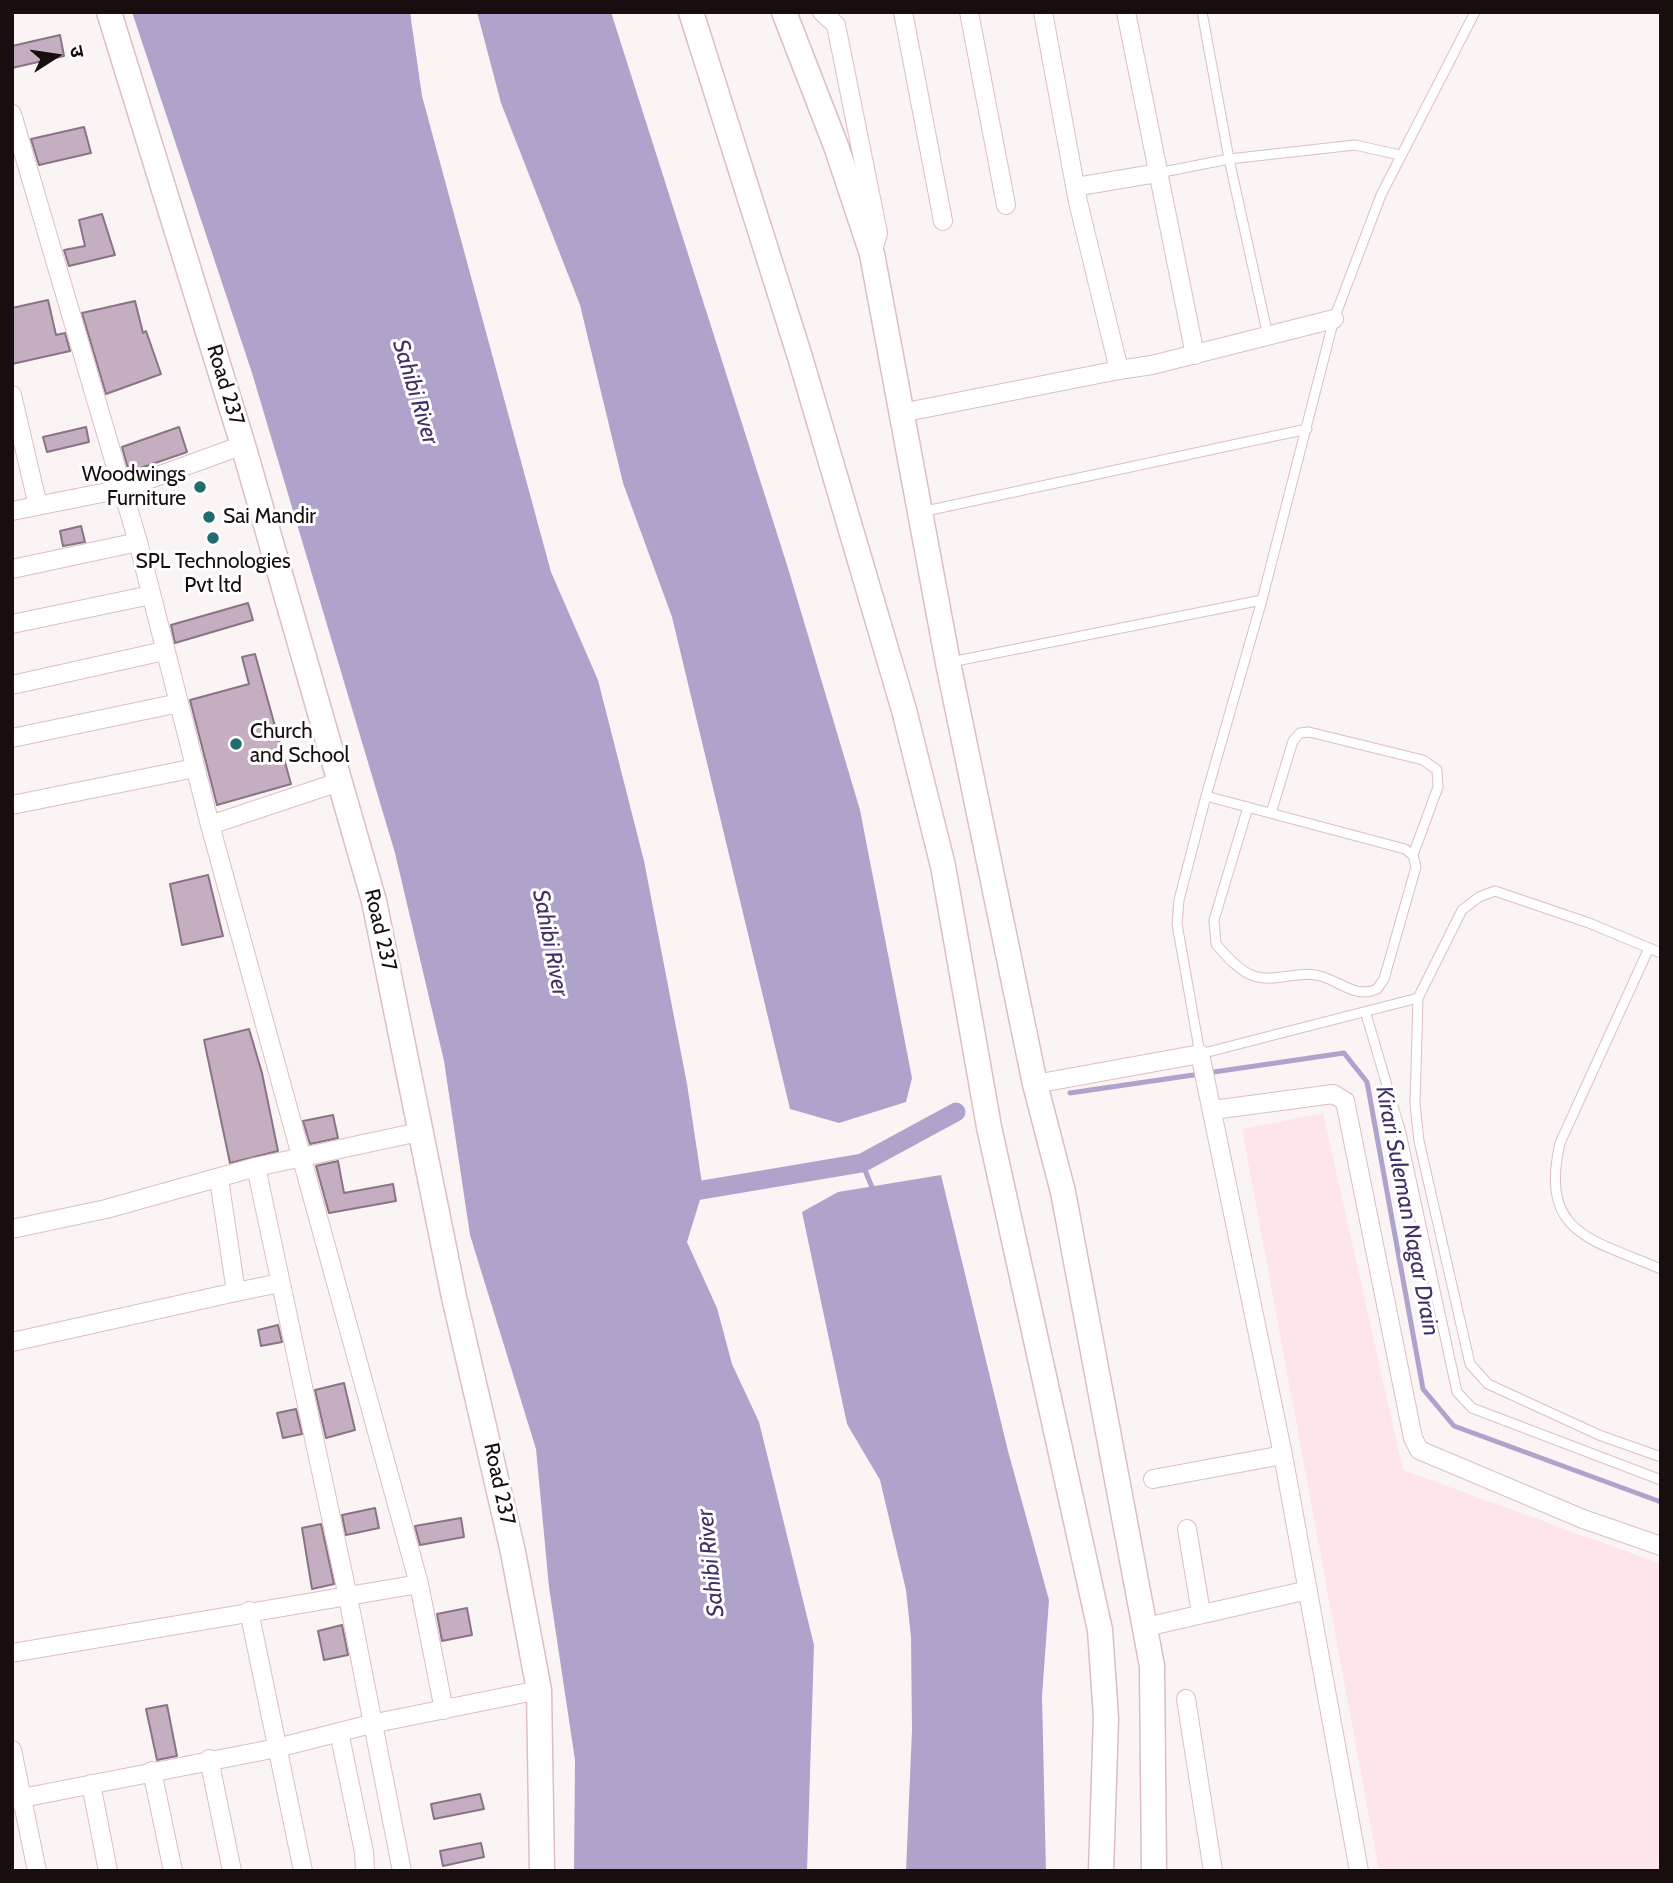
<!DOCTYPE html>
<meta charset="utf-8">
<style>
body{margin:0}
#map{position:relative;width:1673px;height:1883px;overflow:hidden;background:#fbf4f5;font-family:Cabin,"Noto Sans Devanagari",sans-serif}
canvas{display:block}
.frame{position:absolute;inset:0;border:14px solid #180d0f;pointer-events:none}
.north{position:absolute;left:21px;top:21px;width:70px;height:70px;-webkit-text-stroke:5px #fff;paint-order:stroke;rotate:78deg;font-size:19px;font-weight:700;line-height:28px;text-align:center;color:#180d0f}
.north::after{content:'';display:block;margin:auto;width:24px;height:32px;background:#180d0f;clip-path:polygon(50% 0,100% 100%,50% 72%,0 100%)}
</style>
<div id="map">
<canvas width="1673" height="1883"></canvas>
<div class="frame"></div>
<div class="north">उ</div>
</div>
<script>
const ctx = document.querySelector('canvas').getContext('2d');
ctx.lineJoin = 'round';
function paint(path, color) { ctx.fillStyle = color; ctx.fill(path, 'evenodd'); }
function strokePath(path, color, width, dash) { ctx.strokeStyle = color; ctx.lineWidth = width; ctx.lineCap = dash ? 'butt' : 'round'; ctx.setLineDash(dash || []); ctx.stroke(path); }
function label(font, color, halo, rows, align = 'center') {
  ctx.font = font + ' Cabin,sans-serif'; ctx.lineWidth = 6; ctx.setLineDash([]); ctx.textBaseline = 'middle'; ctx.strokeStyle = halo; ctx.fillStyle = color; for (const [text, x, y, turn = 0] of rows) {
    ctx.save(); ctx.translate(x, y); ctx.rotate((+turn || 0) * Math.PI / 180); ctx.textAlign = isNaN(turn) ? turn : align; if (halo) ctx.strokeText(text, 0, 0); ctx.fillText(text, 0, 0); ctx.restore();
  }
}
const built = new Path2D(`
 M1323,1113L1403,1470L1661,1564V1871H1379L1242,1129Z`);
const water = new Path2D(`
 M132,12H410L422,96L551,572L598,680L644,861L687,1084L703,1190L687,1242L717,1308L732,1364L759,1422L814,1645L807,1871H574L575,1760L549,1587L536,1449L470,1235L444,1061L395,853L252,373Z
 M477,12H611L788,568L860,810L912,1078L906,1102L839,1123L790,1109L672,617L623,483L580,305L501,103Z
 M941,1175L1008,1451L1049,1600L1042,1696L1046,1871H906L912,1730L911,1637L906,1590L880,1480L847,1424L802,1212L838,1192Z`);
const stream = new Path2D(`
 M1070,1093L1344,1053L1367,1082L1423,1389L1454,1426L1661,1502
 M862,1163L874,1192`);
const canal = new Path2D(`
 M678,1194L862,1163L956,1112`);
const building = new Path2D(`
 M60,35L64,56L12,68V46Z
 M84,127L91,153L39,165L31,139Z
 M102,214L115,255L69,266L64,250L85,246L79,220Z
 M48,300L56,335L65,333L70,351L12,364V308Z
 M135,301L143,333L146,331L161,374L106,394L82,313Z
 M86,427L89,442L47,452L43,437Z
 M179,427L187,452L129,472L122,447Z
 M81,526L85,542L63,546L60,531Z
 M248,603L253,620L175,643L171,625Z
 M255,654L291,784L217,805L190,700L249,684L242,657Z
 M208,875L223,936L182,945L170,884Z
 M249,1029L262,1073L278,1151L230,1163L204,1040Z
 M333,1115L338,1138L310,1144L303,1121Z
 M338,1161L344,1193L393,1184L396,1201L329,1213L316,1166Z
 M278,1325L282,1342L261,1346L258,1330Z
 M344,1383L355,1430L326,1438L315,1390Z
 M296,1409L302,1434L283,1438L277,1413Z
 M375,1508L379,1528L346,1535L342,1515Z
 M461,1518L464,1537L420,1545L415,1526Z
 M321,1524L334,1584L312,1589L302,1528Z
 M467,1608L472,1635L442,1641L437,1614Z
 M342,1625L348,1655L324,1660L318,1631Z
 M167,1705L177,1756L157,1760L146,1709Z
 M480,1794L484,1809L434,1819L431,1804Z
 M481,1843L484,1857L443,1866L440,1851Z`);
const lane = new Path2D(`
 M1202,12L1229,159L1268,336
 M1475,12L1381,195L1334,319L1262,600L1206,796L1179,900L1177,924L1200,1054L1418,998L1462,910L1479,897L1495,891L1589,923L1661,953
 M1158,173L1229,159L1355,145L1400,155
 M921,512L1307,429
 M951,662L1262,600
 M1206,796L1405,849L1413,855L1416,867L1384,979L1377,989C1356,999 1340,981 1320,976C1298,970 1275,983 1254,976C1240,972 1226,956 1216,944L1214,920L1248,807
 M1271,813L1293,741L1300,733L1309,732L1423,760L1437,770L1438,787L1413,855
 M1649,948L1560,1143C1539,1235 1592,1239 1661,1269
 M1418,998L1415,1104L1419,1141L1470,1364L1488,1384L1599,1435L1661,1457
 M1366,1014L1401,1133L1457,1392L1472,1408L1661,1480`);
const street = new Path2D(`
 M822,12L836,25L878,233L872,254
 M903,12L943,221
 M969,12L1006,205
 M1043,12L1078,202L1119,370L1152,365L1334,319
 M1126,12L1195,355
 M12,114L138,542L210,825L419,1584L444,1710
 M1075,187L1158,173
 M12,395L38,506
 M901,413L1119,370
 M12,511L122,489L243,445
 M12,569L138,542
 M12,624L151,595
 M12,685L164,651
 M12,738L179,703
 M12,805L195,768
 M210,825L339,782
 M1035,1084L1200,1054L1283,1455L1359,1871
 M1213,1110L1333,1094L1345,1101L1413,1438L1419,1450L1583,1519L1661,1546
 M256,1167L348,1597L402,1871
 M12,1229L106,1209L256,1167L419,1132
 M236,1292L280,1283
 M12,1342L236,1292L219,1179
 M1153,1479L1283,1455
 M1187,1529L1201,1613
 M249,1611L303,1871
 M1146,1627L1308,1590
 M12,1653L419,1584
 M1186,1699L1213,1871
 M339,1732L364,1852L365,1871
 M12,1750L37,1871
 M209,1759L232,1871
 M152,1771L173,1871
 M91,1784L108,1871
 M12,1800L277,1748L371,1724L539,1690`);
const secondary = new Path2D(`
 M109,12L243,445L374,901L454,1297L513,1552L539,1690L542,1871
 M691,12L800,357L904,710L943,866L989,1127L1100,1630L1106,1718L1101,1871
 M784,12L836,146L872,254L948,663L1035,1084L1063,1192L1152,1666L1154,1871`);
const markers = [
 [200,487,7,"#216d6d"],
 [209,517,7,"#216d6d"],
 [213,538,7,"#216d6d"],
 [236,744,7,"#216d6d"]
];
const streetNames = [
 ["Road 237",225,385,73],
 ["Road 237",380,930,77],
 ["Road 237",499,1484,78]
];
const poiNames = [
 ["Woodwings",186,475,"right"],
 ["Furniture",186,499,"right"],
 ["Sai Mandir",223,517],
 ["SPL Technologies",213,562,"center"],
 ["Pvt ltd",213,586,"center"],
 ["Church",250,732],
 ["and School",250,756]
];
const waterNames = [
 ["Sahibi River",415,392,73],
 ["Sahibi River",550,943,79],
 ["Kirari Suleman Nagar Drain",1407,1211,79],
 ["Sahibi River",711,1563,-96]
];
paint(built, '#fee5e9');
paint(water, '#afa3cc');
strokePath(stream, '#afa3cc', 5);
strokePath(canal, '#afa3cc', 19);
paint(building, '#c5aec1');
strokePath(building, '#897485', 2);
strokePath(lane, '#debec3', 11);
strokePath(street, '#debec3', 20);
strokePath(secondary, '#debec3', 27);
strokePath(lane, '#fff', 9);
strokePath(street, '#fff', 18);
strokePath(secondary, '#fff', 24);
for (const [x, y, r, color] of markers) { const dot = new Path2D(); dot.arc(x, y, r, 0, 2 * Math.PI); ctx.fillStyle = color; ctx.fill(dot); strokePath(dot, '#fff', 2.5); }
label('21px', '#180d0f', '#fff', streetNames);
label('21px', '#180d0f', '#fff', poiNames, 'left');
label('italic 23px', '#433065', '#fff', waterNames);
</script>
